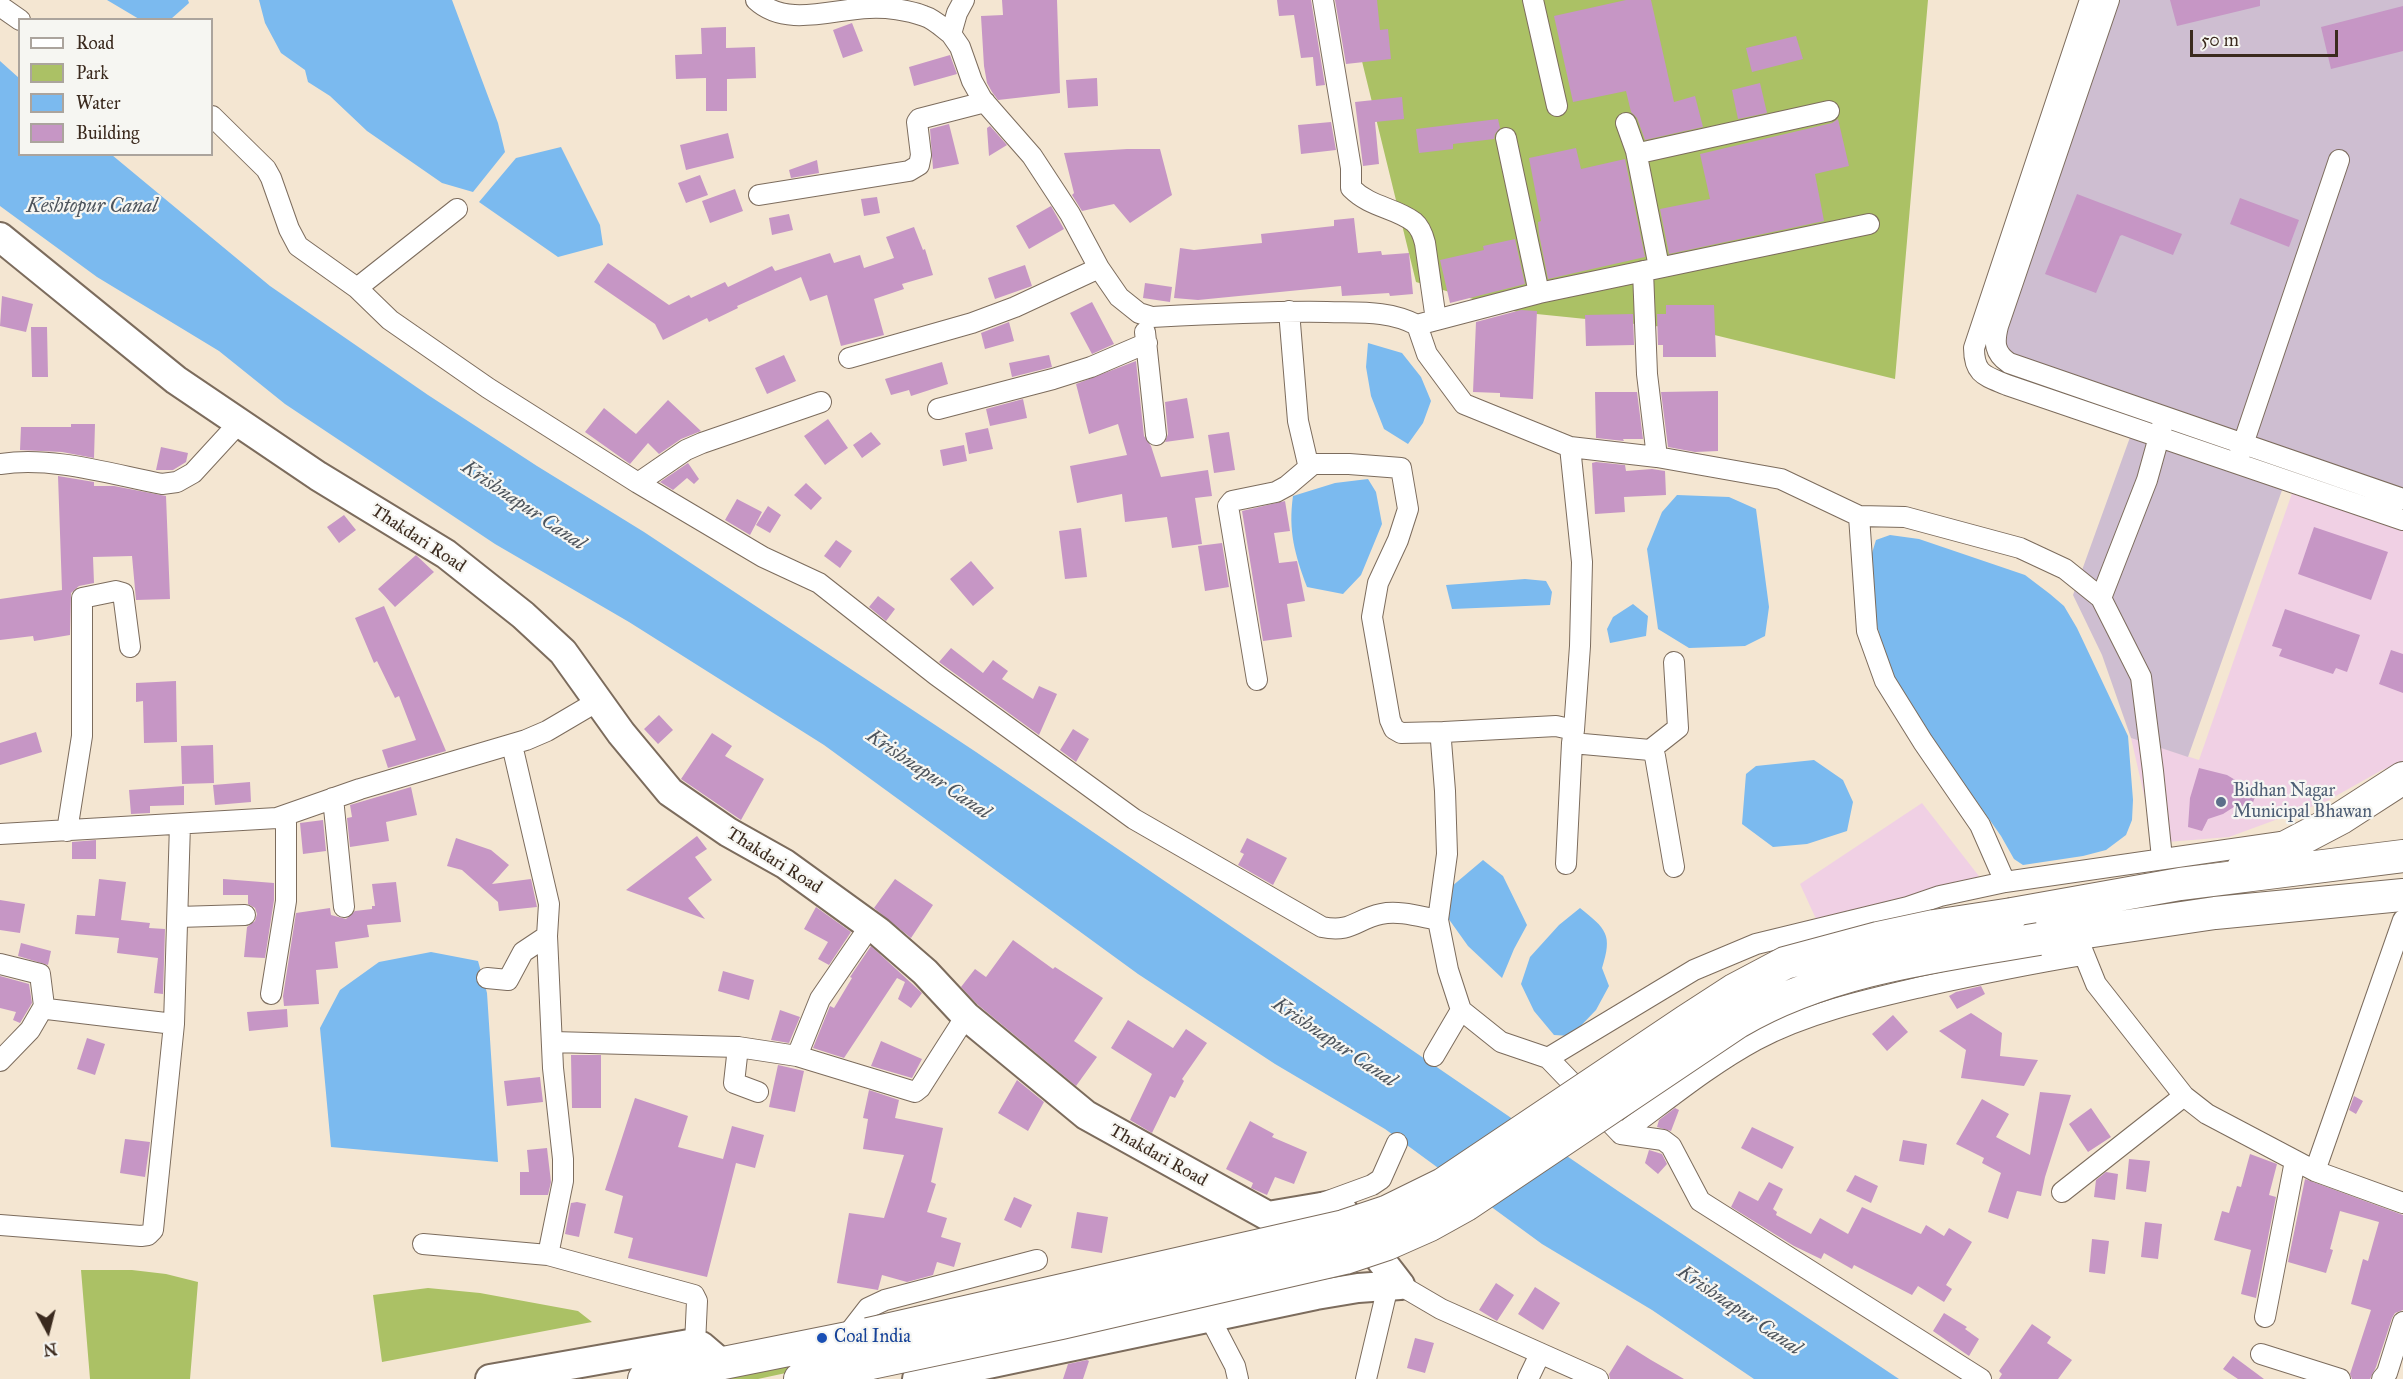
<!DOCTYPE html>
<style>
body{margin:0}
#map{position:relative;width:2403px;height:1379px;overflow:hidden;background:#f4e6d2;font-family:"IM FELL Great Primer",serif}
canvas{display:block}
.legend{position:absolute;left:18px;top:18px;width:195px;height:138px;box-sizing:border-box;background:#f6f6f2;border:2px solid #aba49d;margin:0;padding:8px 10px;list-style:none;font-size:18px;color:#3b2a1e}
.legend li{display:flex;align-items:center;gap:12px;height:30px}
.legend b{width:30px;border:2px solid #aba49d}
.north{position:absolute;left:18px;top:1301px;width:60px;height:60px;-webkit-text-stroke:4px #f6f6f2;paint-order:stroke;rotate:173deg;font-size:16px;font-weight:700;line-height:24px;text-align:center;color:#3b2a1e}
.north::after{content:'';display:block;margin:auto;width:21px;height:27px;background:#3b2a1e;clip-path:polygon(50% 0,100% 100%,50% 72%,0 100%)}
.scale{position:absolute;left:2190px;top:30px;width:148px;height:27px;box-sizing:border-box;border:3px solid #3b2a1e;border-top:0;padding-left:8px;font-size:18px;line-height:21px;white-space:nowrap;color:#3b2a1e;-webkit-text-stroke:4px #f6f6f2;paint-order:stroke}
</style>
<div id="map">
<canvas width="2403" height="1379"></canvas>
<ul class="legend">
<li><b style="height:8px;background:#fff"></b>Road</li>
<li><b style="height:16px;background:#abc165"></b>Park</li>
<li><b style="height:16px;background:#7bbaef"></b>Water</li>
<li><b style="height:16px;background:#c696c5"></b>Building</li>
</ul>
<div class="north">N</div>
<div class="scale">50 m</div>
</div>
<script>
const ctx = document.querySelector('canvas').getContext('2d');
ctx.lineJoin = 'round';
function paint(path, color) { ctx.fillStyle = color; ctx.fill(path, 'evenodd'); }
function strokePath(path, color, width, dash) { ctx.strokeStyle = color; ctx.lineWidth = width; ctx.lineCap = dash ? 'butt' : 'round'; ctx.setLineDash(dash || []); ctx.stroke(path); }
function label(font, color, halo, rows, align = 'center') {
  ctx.font = font + ' "IM FELL Great Primer",serif'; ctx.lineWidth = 4.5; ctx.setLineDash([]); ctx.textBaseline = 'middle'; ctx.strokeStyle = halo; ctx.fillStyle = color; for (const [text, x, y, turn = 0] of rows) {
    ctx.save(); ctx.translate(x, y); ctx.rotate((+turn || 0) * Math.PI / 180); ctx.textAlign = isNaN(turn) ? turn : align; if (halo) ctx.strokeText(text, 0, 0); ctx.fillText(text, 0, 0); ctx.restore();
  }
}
const built = new Path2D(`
 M2297,479L2403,516V762L2382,770L2327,801L2229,837L2155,843L2131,738L2199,760Z
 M1922,803L1982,880L1816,919L1800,884Z`);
const industrial = new Path2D(`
 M2112,0H2403V499L1994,351Z
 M2133,429L2287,476L2188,757L2131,738L2102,655L2073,595Z`);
const green = new Path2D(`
 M1347,0H1928L1895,379L1694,330L1517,312L1416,282Z
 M81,1270H132L166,1274L198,1282L190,1379H90Z
 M428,1288L480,1293L578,1311L592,1322L382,1362L373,1295Z
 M808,1360L809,1368L758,1379H699Z`);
const water = new Path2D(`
 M107,0H188L189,3L171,19H139Z
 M259,0H452L498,123L505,152L473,192L442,183L367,131L330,96L308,82L305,70L281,53L265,23Z
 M0,61L19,78L20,154L112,155L270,286L428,395L537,466L644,532L976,752L1618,1191L1899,1379H1754L1652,1310L1542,1244L1385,1129L1275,1064L1138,974L824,745L629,622L495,544L285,404L219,351L97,277L0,206Z
 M561,147L600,225L603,245L558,257L479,202L516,158Z
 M1368,343L1402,353L1421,377L1431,401L1423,423L1408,444L1384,429L1371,396L1366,367Z
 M1368,479L1376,492L1382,524L1361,575L1343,594L1307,587C1295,555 1288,531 1293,496L1335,483Z
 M1677,495L1729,497L1756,509L1769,607L1765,636L1745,646L1689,648L1658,629L1647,549L1662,512Z
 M1890,535L1919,539L2025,575L2050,594L2064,606L2077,628L2128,736L2133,800L2132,820L2126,835L2106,850L2083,856L2023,865L2014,859L2001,836L1891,680L1876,621L1871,576L1872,553L1876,540Z
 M1525,579L1546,581L1552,592L1550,605L1452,609L1446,585Z
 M1633,604L1648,616L1646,636L1610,643L1607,629L1613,617Z
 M1814,760L1843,780L1853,802L1847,831L1807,844L1773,847L1742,824L1746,774L1756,766Z
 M1483,860L1503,876L1527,925L1514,949L1502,978L1468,946L1448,918L1451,887Z
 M1580,908C1606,929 1613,934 1602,968L1609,986L1596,1010L1571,1036L1554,1035L1534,1011L1521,984L1530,957L1559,925Z
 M431,952L478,961L487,993L498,1162L331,1147L320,1028L340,990L379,962Z`);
const building = new Path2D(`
 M1002,0H1057L1060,93L998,100L992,92L987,83L984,66L981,16L1003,15Z
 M1277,0H1311L1325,85L1316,86L1313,57L1301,58L1294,15L1279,16Z
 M1335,0H1377L1380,30L1388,29L1391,59L1346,64Z
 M1626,0H1651L1674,102L1695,96L1703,127L1645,140L1637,118L1631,112L1626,91L1573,102L1554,16Z
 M2170,0H2260V6L2177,26Z
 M2403,6V51L2331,69L2321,27Z
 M852,23L863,51L843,58L833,30Z
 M726,27V48L755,47L756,78L727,79V111H706V78L676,79L675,55L702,54L701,28Z
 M1796,36L1803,59L1752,72L1746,48Z
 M950,55L957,74L914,86L909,67Z
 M1097,78L1098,106L1068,108L1066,80Z
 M1760,83L1767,113L1738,119L1732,90Z
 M1402,97L1404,119L1375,122L1379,164L1363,166L1355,102Z
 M1498,119L1500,128L1495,134L1494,139L1453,144V149L1419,153L1416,129Z
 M1838,119L1849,166L1815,174L1824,221L1669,254L1660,209L1710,199L1700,154L1832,123Z
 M1331,122L1336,150L1301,154L1298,125Z
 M949,124L959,164L933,169L930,129Z
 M990,126L1007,145L989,156L987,128Z
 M728,133L734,158L686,170L680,145Z
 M1576,148L1581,169L1625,159L1645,257L1548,279L1539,234L1538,222L1541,221L1529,158Z
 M1127,149H1160L1172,195L1130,223L1114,204L1082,211L1072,195L1074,193L1064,153Z
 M817,160L819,173L791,178L789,170Z
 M700,175L708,195L686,203L678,183Z
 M735,189L743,211L710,223L702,201Z
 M2077,194L2182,234L2173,255L2122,235L2120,236L2096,293L2045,274Z
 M877,197L880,213L864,216L861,199Z
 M2240,198L2299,220L2289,247L2230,224Z
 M1051,206L1064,229L1029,249L1016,226Z
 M789,214L793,230L772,235L769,218Z
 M1354,218L1358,253L1381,251L1382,255L1409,253L1413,294L1390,296L1389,293L1342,296L1341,286L1198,300L1174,298L1180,248L1194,250L1262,243L1261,234L1334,226V220Z
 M914,227L923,250L925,249L933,275L902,284L904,289L874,299L884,335L841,346L827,295L810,301L801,277L737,306L738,308L709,322L707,318L663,340L655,324L594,282L608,263L669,305L689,295L691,298L725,282L728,287L772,266L775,271L830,253L834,263L860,255L864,268L894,258L886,237Z
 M1515,239L1525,284L1450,303L1440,260L1484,250L1483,246Z
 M1025,265L1032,286L995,299L988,278Z
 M1145,283L1172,287L1170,302L1143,298Z
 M2,296L33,304L26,332L0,326Z
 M1092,302L1114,344L1092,354L1070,313Z
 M1666,305H1714L1716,357H1663V345H1658L1657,314H1666Z
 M1521,310L1537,311L1533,399L1500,397V393L1473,392L1476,322Z
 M1633,314L1634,345L1586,346L1585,315Z
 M1009,322L1014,341L985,349L981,333Z
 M31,327H47L48,377H32Z
 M784,355L796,381L767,394L755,368Z
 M1049,355L1052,367L1012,377L1009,363Z
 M1136,361L1144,436L1151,446L1161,477L1208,470L1212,496L1195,498L1202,544L1172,548L1167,517L1125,522L1122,494L1077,503L1070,466L1127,455L1118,424L1089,434L1076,384Z
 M942,362L948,384L911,396L909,390L891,395L885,379Z
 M1718,391V451L1695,452L1668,447L1661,392Z
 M1595,392H1637L1643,439H1623L1624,441L1596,438Z
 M1187,398L1194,438L1165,442L1168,434L1165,402Z
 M1023,399L1027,418L990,426L986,409Z
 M668,400L701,431L681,439L659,454L648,443L630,464L585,432L604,408L636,434Z
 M828,419L848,448L825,465L804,436Z
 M71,424H95L94,458L62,452L20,450L21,427H71Z
 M988,428L993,449L969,454L965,433Z
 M871,432L881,444L862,458L853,445Z
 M1229,432L1235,470L1214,473L1208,435Z
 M964,445L967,461L943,466L940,450Z
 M161,447L188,453L186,462L173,470H156Z
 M1596,462L1625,465L1626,471L1652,469L1665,471L1666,495L1624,497L1625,512L1595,514L1592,463Z
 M688,463L699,479L694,484L687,478L673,490L660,482Z
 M58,476L94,482V486H114L166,496L170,599L136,600L132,556L93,557L94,583L79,586L71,593L70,635L34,641L33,636L0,640V599L62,590Z
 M806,483L822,498L811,510L794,495Z
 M737,499L762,512L750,535L725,520Z
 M1285,501L1290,531L1274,533L1279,563L1297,561L1305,601L1287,604L1292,637L1263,641L1242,511Z
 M768,506L781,515L770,533L756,525Z
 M344,515L356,530L339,543L327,527Z
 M2314,527L2388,552L2371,600L2298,574Z
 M1081,528L1087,577L1065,579L1059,531Z
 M836,540L852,551L840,568L824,556Z
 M1222,543L1229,587L1205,591L1198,546Z
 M416,555L434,572L395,607L378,589Z
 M971,561L994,588L973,606L950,579Z
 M878,596L895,609L886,621L869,607Z
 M384,606L446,751L388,768L382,750L416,740L399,696L395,698L377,661L374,663L355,618Z
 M2285,609L2360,635L2347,672L2336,668L2333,674L2279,656L2282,649L2272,646Z
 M951,648L983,673L993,660L1008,671L1002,679L1033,699L1039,686L1057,694L1039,735L939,662Z
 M2391,650L2403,654V693L2379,684Z
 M176,681L177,742L144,743L143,701L136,702V683Z
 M659,715L673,730L658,744L644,729Z
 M1073,729L1089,739L1076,762L1060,750Z
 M36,732L42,752L0,765V743Z
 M712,733L732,746L725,756L764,779L741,820L681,779Z
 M213,745L214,783L182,784L181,746Z
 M2199,768L2227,775L2252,790L2256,794L2251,808L2237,805L2223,814L2208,819L2202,831L2188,827L2190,798Z
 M250,782L251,802L215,805L213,785Z
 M184,786V805L150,806V813L131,814L129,790Z
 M411,787L417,815L386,822L389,841L350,847L347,818L352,817L350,805Z
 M323,820L326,851L303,854L300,823Z
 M697,836L707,849L695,857L712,880L688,898L705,919L626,890Z
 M456,838L491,850L509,865L492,884L531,879L537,907L499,911L498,902L462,870L447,866Z
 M1247,838L1287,858L1273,885L1238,865L1244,854L1240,852Z
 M96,840V859H72V842Z
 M99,879L126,882L121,920L150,923L149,928L165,929L163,994L154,993L158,958L117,953L119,938L75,934L77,915L95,916Z
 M223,879L274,883V900L265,958L244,957L247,927L255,921L257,914L255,908L248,904V895H223Z
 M895,879L933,905L911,938L874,908Z
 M396,882L401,922L367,925L369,937L335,942L338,968L316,970L319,1004L284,1006L283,996L296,913L330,908L331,915L346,919L355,911L372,909V906H375L372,884Z
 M0,900L25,904L20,933L0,930Z
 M816,907L851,932L829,965L818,959L828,942L804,929Z
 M1013,940L1053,969L1055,967L1103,998L1074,1041L1097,1057L1076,1086L977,1004L961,987L975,969L986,977Z
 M21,943L51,951L48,965L18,956Z
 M871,946L922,993L911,1008L898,999L905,982L897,978L844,1058L813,1048L830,1006L834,1008L852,978L850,977Z
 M723,971L754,980L749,1000L718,991Z
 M0,976L29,984L32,1003L20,1023L13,1020L16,1012L0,1008Z
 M1981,986L1985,994L1957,1009L1949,996L1956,992Z
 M287,1009L288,1027L249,1031L247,1012Z
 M780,1010L800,1017L789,1043L771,1040Z
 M1971,1013L2002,1033L2000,1056L2038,1060L2024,1086L1961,1078L1966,1050L1939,1031Z
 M1893,1015L1908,1032L1887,1051L1872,1034Z
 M1128,1020L1173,1048L1186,1029L1207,1043L1182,1079L1184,1081L1175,1098L1170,1096L1152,1133L1130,1120L1152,1074L1111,1048Z
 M87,1038L105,1044L95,1075L77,1069Z
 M881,1041L922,1059L912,1078L871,1066Z
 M571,1055H601V1108H572Z
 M778,1065L804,1071L795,1112L769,1107Z
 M540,1077L543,1102L507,1106L504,1081Z
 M1017,1080L1044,1102L1028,1131L998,1113Z
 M869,1090L899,1100L895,1118L943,1128L931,1182L936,1184L927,1212L947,1218L941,1237L961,1243L954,1267L937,1262L933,1275L907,1282L882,1275L878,1290L837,1283L849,1213L884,1218L904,1155L863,1149L868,1119L863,1118Z
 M2040,1092L2071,1095L2045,1177L2041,1196L2017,1191L2008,1219L1988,1212L2001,1173L1982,1163L1984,1158L1956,1144L1982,1099L2009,1114L1996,1137L2030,1155Z
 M2354,1096L2363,1101L2356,1114L2349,1110Z
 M635,1098L688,1116L678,1147L723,1159L732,1126L764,1135L755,1168L736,1163L707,1277L628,1258L633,1238L614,1233L623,1196L605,1190Z
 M1675,1108L1679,1110L1671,1131L1657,1127L1659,1120Z
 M2091,1108L2111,1137L2088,1152L2069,1124Z
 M1250,1121L1274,1134L1272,1137L1307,1152L1294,1184L1275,1177L1267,1195L1251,1188L1253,1183L1226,1169Z
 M1752,1127L1794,1147L1782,1169L1741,1148Z
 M125,1139L150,1142L145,1177L120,1173Z
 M1903,1140L1927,1144L1924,1165L1899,1161Z
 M547,1148L551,1182L548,1195H520V1172H529L527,1150Z
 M1649,1150L1662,1154L1667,1164L1658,1174L1645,1163Z
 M2250,1154L2277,1164L2269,1195L2276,1197L2256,1298L2241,1294L2251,1250L2214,1240L2222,1211L2229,1213L2237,1186L2241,1187Z
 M2129,1159L2150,1161L2146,1192L2126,1189Z
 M2106,1172L2118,1174L2115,1200L2094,1197L2096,1180Z
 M1855,1175L1878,1186L1871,1203L1846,1191Z
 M2305,1179L2403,1215V1310L2395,1313L2392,1318L2376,1367L2370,1379H2352L2350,1374L2371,1310L2351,1304L2363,1259L2368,1261L2379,1222L2340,1211L2330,1249L2333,1250L2326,1273L2288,1262Z
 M1769,1182L1783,1189L1773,1209L1777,1212L1776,1215L1811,1234L1820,1218L1848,1234L1862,1207L1921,1234L1926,1225L1944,1236L1949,1228L1972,1242L1946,1285L1952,1289L1944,1302L1918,1286L1912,1295L1854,1265L1852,1269L1824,1253L1821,1259L1794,1246L1731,1207L1739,1191L1758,1201Z
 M1014,1197L1032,1205L1021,1228L1004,1220Z
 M577,1202L586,1204L579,1237L565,1234L571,1203Z
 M1077,1212L1108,1217L1102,1253L1071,1248Z
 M2145,1222L2162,1224L2158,1259L2141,1257Z
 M2092,1239L2109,1241L2105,1274L2089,1272Z
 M1496,1283L1514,1295L1497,1321L1479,1310Z
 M1535,1287L1560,1303L1543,1330L1518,1314Z
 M1944,1313L1967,1327L1965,1329L1979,1339L1969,1356L1933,1331Z
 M2032,1324L2051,1337L2047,1343L2072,1360L2058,1379H1999L2002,1374L1999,1371Z
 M1415,1338L1434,1343L1425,1373L1407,1368Z
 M1627,1345L1651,1360L1684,1379H1610L1609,1374Z
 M2233,1356L2264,1379H2238L2223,1369Z
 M1087,1360L1089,1361L1083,1379H1063L1068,1364Z`);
const street = new Path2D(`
 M756,0C786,28 833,9 869,8C886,7 908,10 924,16C934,19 943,28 951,34
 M964,0L957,13L951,34L960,47L972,81L982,99L1032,156L1070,214L1099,268L1119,297L1139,313L1152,317C1211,314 1268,311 1327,312C1359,313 1388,310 1417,325L1427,354L1464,404L1570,447L1582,562L1580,646L1574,730L1556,726L1444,732L1441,741L1445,791L1447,854L1438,920L1448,970L1461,1010L1501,1042L1548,1058L1621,1134L1663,1140L1671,1146L1700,1201L1981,1379
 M1323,0L1351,168V188C1371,208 1394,207 1414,222C1420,227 1423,235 1425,243L1436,320
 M1533,0L1557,106
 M2090,0L1974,348C1974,375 1986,376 2007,385L2403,520
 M2109,0L1998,326C1994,342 1994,353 2009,363L2403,499
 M0,6L20,20
 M212,116L266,169L271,178L289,229L298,246L357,288L390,320L488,388L638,483L763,557L819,583L936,675L1134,819L1322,927C1352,933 1356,919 1381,914C1399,910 1421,917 1438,920
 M1626,123L1636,151L1644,152L1829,111
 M1506,138L1539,293
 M1636,151L1659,267
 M759,195L909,171L919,165L921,155L917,122L919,119L985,102
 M1643,271L1647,374L1657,457
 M357,288L457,209
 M1289,311L1298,421L1308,464H1349L1401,468L1408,509L1398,540L1378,583L1372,617L1390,720L1394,729L1401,733L1444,732
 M1417,325L1539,293L1869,224
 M1145,332L1156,435
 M849,358L972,323L1015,307L1099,268
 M938,409L1053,379L1091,367L1147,343
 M1570,447L1657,457L1781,479L1859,516L1867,631L1885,681L1923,742L1980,825L2005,882L2281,842
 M2239,456L2339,160
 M0,464C53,456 110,474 162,484L177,482L193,473L238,424
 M638,483L686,450L702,443L821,402
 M1859,516L1905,517L2020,548L2065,569L2101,598L2147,480L2162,426
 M2101,598L2141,677L2153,771L2162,858
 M1257,680L1228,506L1232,501L1276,492L1287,486L1313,464
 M1574,730L1572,743L1650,750L1655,756L1674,867
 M512,745L549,904L547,936L553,1068L563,1159V1181L548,1255L694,1295L697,1301L695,1344
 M1650,750L1678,728L1674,662
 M333,798L344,907
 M67,831L82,736V598L116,591L123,593L130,647
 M0,834L277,818L360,789L526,740L547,731L598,701
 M1566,864L1572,743
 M178,917L245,915
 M2079,942L2096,984L2184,1096L2207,1114L2315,1171L2403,1203
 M0,964L40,974L44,1006L47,1009L174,1024
 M487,978L508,980L523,952L547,936
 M271,994L286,901V815
 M553,1042L738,1047L797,1056L915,1092L920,1088L966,1016
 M738,1047L734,1083L758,1092
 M797,1056L820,999L870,926
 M1434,1056L1461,1010
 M1548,1058L1694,970L1756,944L1908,907L1940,896L2005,882
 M0,1061L30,1030L44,1006
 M1621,1134C1665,1102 1708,1066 1756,1040C1807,1013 1865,1000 1921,987C1975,975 2029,964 2083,955
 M2315,1171L2403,920
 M2062,1192L2184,1096
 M1320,1204L1372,1185L1381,1179L1397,1143
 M0,1225L141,1236L148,1235L153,1230L174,1024L180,824
 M423,1244L548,1255
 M1400,1285L1441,1309L1598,1379
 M2265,1317L2295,1161
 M1210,1318L1235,1366L1238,1379
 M844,1339L868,1308L885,1300L1037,1260
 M2261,1354L2340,1379
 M1366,1379L1388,1286
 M1528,1379L1540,1354
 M2382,1379L2387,1373L2403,1322`);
const secondary = new Path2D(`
 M0,237L176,380L318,476L446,554L523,615L563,652L621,733L670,792L728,832L785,864L879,932L925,972L966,1016L1086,1115L1268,1216L1333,1205L1340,1207L1400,1285
 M490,1379L689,1344L701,1346L722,1364
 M917,1379L1316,1295L1358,1288L1400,1285`);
const primary = new Path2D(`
 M2242,870L2341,818L2403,778
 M2012,914L2180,884L2403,856
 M2039,939L2215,913L2403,895
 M644,1379L868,1334
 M800,1379L871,1363`);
const primaryBridge = new Path2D(`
 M868,1334L1344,1226L1386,1212L1443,1184L1686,1021L1734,990L1785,963L1878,938L1934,926L2012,914
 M871,1363L1061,1323L1345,1258L1387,1244L1430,1225L1466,1205L1738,1022C1828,969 1937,956 2039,939`);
const markers = [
 [2221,802,6,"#5c6f8a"],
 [822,1338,6,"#1a4fb4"]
];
const streetNames = [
 ["Thakdari Road",418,539,33],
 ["Thakdari Road",774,861,32],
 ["Thakdari Road",1158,1156,29]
];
const serviceNames = [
 ["Bidhan Nagar",2233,792],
 ["Municipal Bhawan",2233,813]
];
const transitNames = [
 ["Coal India",834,1338]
];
const waterNames = [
 ["Keshtopur Canal",92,207],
 ["Krishnapur Canal",523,506,34],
 ["Krishnapur Canal",928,775,34],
 ["Krishnapur Canal",1334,1043,34],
 ["Krishnapur Canal",1739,1311,34]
];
paint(built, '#f0d0e4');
paint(industrial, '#cebed1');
paint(green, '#abc165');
paint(water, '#7bbaef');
paint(building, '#c696c5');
strokePath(street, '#7c6c5d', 22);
strokePath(secondary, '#7c6c5d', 32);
strokePath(primary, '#7c6c5d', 34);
strokePath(street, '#fff', 20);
strokePath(secondary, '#fff', 28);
strokePath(primary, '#fff', 32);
strokePath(primaryBridge, '#7c6c5d', 34, []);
strokePath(primaryBridge, '#fff', 32);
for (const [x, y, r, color] of markers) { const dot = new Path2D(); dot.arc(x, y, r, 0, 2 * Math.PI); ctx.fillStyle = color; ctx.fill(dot); strokePath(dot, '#f6f6f2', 2); }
label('18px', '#3b2a1e', '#f6f6f2', streetNames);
label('18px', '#4e5e75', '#f6f6f2', serviceNames, 'left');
label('18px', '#164399', '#f6f6f2', transitNames, 'left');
label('italic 20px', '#4e555d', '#f6f6f2', waterNames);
</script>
